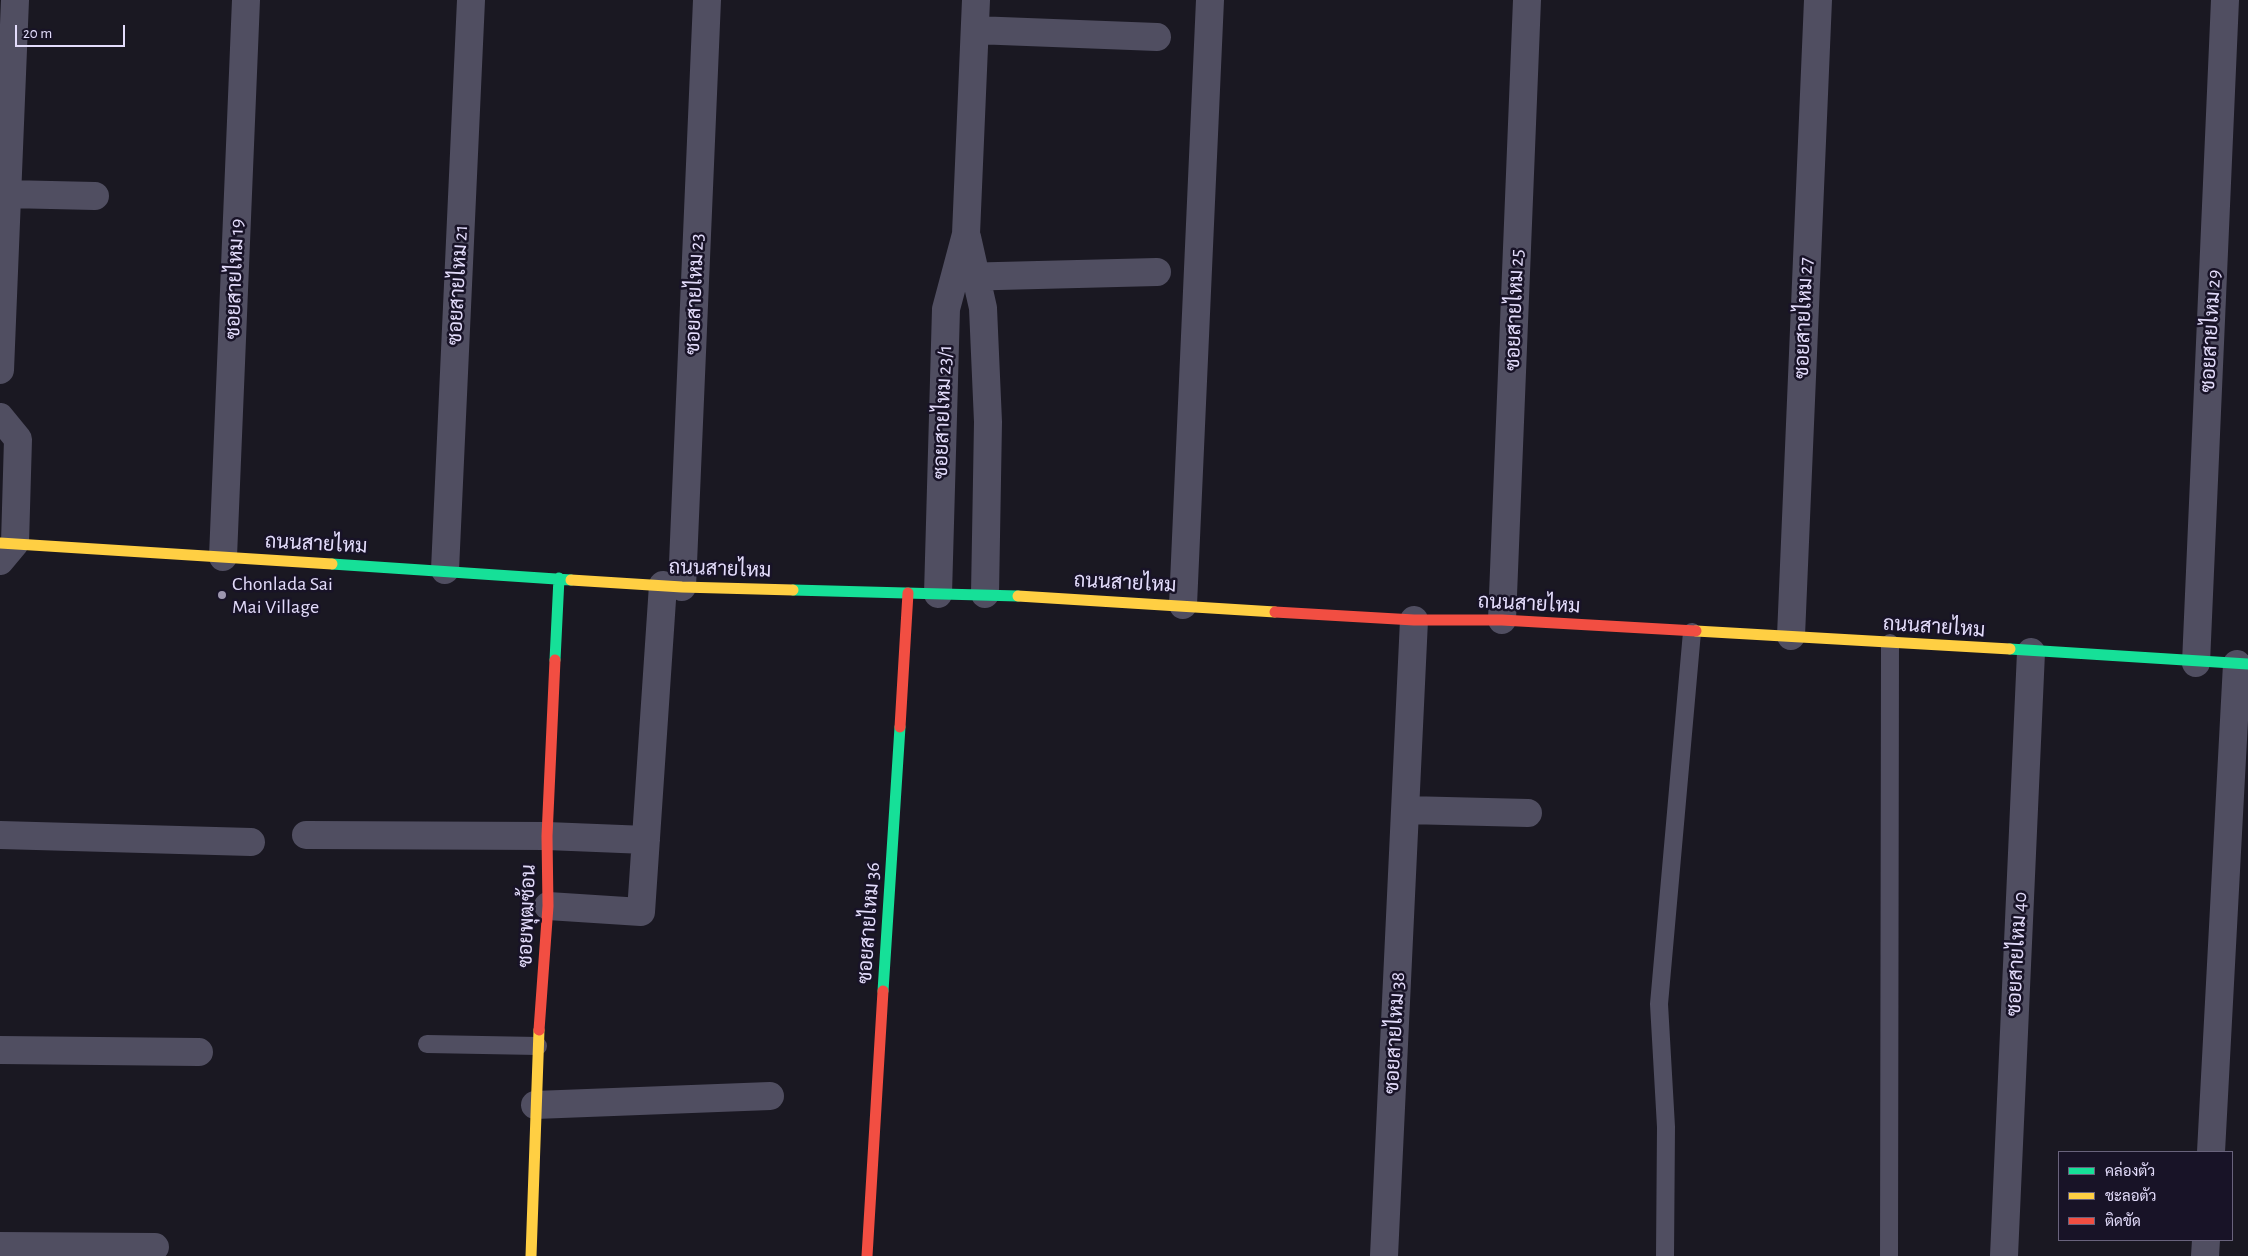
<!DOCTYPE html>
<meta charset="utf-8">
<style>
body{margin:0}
#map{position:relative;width:2248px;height:1256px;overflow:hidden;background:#1a1822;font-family:"Alegreya Sans",Sarabun,sans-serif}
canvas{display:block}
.legend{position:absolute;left:2058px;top:1151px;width:175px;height:90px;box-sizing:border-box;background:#181327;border:1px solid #69637c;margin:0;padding:6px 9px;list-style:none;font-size:15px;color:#e3dcfb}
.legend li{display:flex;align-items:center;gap:10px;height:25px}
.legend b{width:25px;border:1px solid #69637c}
.scale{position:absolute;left:15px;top:25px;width:110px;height:22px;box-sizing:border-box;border:2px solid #e3dcfb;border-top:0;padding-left:6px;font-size:15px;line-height:18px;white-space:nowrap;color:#e3dcfb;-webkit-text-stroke:4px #181327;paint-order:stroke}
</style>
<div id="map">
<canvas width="2248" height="1256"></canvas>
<ul class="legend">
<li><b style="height:6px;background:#16e098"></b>คล่องตัว</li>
<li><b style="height:6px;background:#ffcf43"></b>ชะลอตัว</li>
<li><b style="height:6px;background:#f24e42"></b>ติดขัด</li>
</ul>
<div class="scale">20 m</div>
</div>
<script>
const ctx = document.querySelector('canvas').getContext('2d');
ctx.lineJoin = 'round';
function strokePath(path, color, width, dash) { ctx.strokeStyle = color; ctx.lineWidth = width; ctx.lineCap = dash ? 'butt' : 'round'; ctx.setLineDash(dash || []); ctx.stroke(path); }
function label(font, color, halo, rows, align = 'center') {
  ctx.font = font + ' "Alegreya Sans",Sarabun,sans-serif'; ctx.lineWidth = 5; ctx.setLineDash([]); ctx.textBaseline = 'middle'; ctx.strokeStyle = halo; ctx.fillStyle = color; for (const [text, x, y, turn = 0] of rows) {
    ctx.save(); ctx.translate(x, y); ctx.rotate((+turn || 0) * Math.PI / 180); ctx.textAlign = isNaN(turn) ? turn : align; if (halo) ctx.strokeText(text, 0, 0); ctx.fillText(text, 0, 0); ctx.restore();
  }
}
const lane = new Path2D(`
 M427,1044L538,1046
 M1665,1256L1666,1127L1659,1004L1692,632
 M1889,1256L1890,643`);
const street = new Path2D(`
 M975,30L1157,37
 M7,194L95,196
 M967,237L983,308L988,422L985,594
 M959,277L1157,272
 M0,370L15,0
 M0,417L18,439L15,543L0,561
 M223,557L246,0
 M445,570L471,0
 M682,587L707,0
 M938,594L946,309L966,234L976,0
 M1183,605L1210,0
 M1502,620L1527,0
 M1791,636L1818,0
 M2196,663L2225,0
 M1406,810L1528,813
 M0,835L251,842
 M306,835L547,836L646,840
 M548,906L641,912L663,585
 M0,1050L199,1052
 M535,1105L770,1096
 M2211,1152L2237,664
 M0,1246L155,1247
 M1384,1256L1414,620
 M2004,1256L2031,652
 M2205,1256L2206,1240`);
const fast = new Path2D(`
 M332,564L571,580
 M793,590L1018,596
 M2010,649L2248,664
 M555,660L559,578
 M883,991L900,727`);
const slow = new Path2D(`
 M0,543L332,564
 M571,580L682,587L793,590
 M1018,596L1275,612
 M1696,631L2010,649
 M531,1256L539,1030`);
const jam = new Path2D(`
 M1275,612L1414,620H1502L1696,631
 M900,727L908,593
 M539,1030L548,906L547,836L555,660
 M867,1256L883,991`);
const markers = [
 [222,595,5,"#9d97af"]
];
const streetNames = [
 ["ซอยสายไหม 19",235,279,-88],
 ["ซอยสายไหม 21",458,285,-87],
 ["ซอยสายไหม 23",695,294,-88],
 ["ซอยสายไหม 25",1515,310,-88],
 ["ซอยสายไหม 27",1804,318,-88],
 ["ซอยสายไหม 29",2211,331,-87],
 ["ซอยสายไหม 23/1",943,412,-88],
 ["ถนนสายไหม",316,544,3],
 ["ถนนสายไหม",720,569,2],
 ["ถนนสายไหม",1125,583,3],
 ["ถนนสายไหม",1529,604,3],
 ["ถนนสายไหม",1934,627,4],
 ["ซอยพุฒซ้อน",527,916,-88],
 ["ซอยสายไหม 36",869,923,-86],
 ["ซอยสายไหม 40",2017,954,-87],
 ["ซอยสายไหม 38",1395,1033,-87]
];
const poiNames = [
 ["Chonlada Sai",232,584],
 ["Mai Village",232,607]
];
strokePath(lane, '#504e61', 18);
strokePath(street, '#504e61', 28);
strokePath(fast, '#16e098', 11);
strokePath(slow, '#ffcf43', 11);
strokePath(jam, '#f24e42', 11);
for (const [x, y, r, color] of markers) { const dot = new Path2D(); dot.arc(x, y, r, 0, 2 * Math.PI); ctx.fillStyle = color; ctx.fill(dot); strokePath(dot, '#181327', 2); }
label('20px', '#e3dcfb', '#181327', streetNames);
label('20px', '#e3dcfb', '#181327', poiNames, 'left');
</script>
